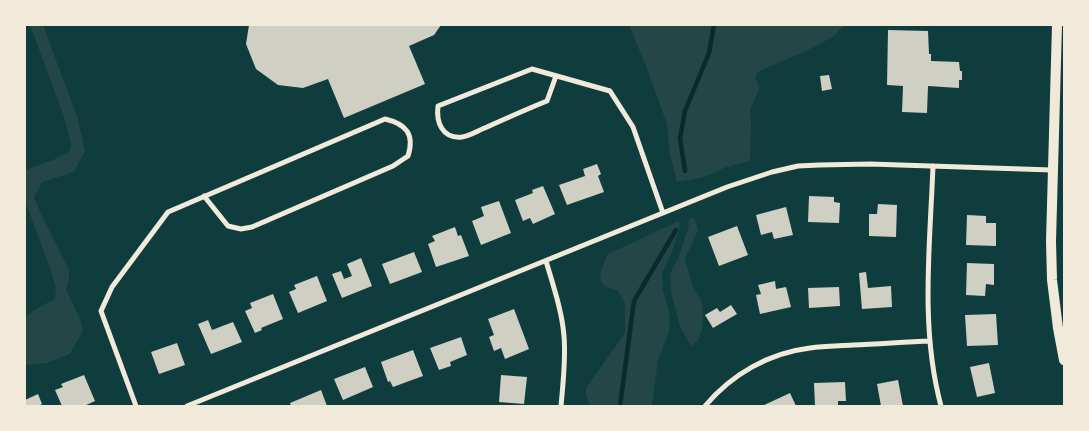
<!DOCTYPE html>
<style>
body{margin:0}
#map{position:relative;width:1089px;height:431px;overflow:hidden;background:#0f3d3e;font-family:"Nunito Sans",sans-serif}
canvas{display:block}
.frame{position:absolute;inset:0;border:26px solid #f1e9da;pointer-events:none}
</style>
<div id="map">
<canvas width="1089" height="431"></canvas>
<div class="frame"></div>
</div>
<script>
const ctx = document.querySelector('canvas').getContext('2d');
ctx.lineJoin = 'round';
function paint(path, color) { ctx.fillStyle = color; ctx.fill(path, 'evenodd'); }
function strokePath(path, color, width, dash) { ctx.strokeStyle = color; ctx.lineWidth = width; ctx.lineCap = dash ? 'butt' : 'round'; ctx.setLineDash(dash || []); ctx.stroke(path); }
const green = new Path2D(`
 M30,25H43L78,119L85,151L74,172L42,182L34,197L41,214L69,270V278L66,290L80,319L83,331L70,354L46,363L28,365L25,364V317L41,306L55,299L56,288L50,268L25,201V170L53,160L69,152L71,144L63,114Z
 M629,25H849C837,27 841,31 834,36C810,51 783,60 758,72L755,78L760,87L750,109L751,124L750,161L726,167L705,177L677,182L670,155L667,124L646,66Z
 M694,217L698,230L685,259L693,287L702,302L703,317L702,329L698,341L691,346L680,327L671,292L670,274L679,257L689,225L688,220Z
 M679,221L680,226L672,252L662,273L663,291L668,308L670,321L669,332L658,360L652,406H590L586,395V388L625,333V304L618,290C613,289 606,288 603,284C596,278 605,261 608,254Z`);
const stream = new Path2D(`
 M685,171L680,138L685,111L709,53L714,25
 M620,406L634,301L676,230`);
const building = new Path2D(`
 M249,25H441L434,35L409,46L425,84L344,118L328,79L303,88L278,85L256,69L246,44Z
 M888,30L928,31L929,54H931V61L959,62L960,71H962V80H959V88L928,86L927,113L902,112L903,86L887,85Z
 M829,75L832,89L822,91L820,76Z
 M597,164L601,174L598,176L604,192L567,205L559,185L585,176L583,169Z
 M543,186L555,214L533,224L530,218L523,221L515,200L533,193L532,190Z
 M809,196L834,197V202L840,203L839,223L808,222Z
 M499,201L511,233L481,245L472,221L484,216L481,207Z
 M878,204L897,205L896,237L869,236V214H877Z
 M786,207L793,235L774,239L772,232L761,235L756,215Z
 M967,215L986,216V223H996V246L966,245Z
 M737,226L748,255L719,266L708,237Z
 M455,227L458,236L461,235L469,256L436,267L428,244L435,241L432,236Z
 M414,252L422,272L390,284L382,264Z
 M361,258L372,286L342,298L332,274L341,271L344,279L352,276L347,264Z
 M967,263L994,264V285L986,284L985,296L966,295Z
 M866,272L868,288L891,286L892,307L862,309L859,273Z
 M317,276L327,301L298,313L289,292L296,289L294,285Z
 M775,281L776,289L786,287L791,307L760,314L756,295L761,294L758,285Z
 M839,287L840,306L809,308L808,288Z
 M273,294L283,319L261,328L262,330L255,333L245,311L252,308L250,303Z
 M731,305L737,314L713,328L705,315L717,308L720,312Z
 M514,309L529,349L505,359L501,348L494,351L489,337L494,335L488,319Z
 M996,314L998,345L967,346L965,315Z
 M208,320L212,330L233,322L242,342L211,354L198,324Z
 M461,337L467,355L450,362L451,366L439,370L430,348Z
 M177,343L185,365L159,374L151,352Z
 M413,350L423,376L393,387L390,381L388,382L381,362Z
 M989,363L995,393L977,397L970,367Z
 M365,367L373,387L343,400L334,379Z
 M84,375L95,401L84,406H62L55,390L63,387L61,384Z
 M501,375L527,377L524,404L499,402Z
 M898,380L903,406H881L877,384Z
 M845,382L846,401H838V406H815L814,383Z
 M321,390L327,406H291L290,403Z
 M790,393L796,406H762Z
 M38,394L42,404L40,405V406H25V400Z`);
const minor = new Path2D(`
 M556,76L547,101C527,109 507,118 487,127C479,130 470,136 462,137C442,139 436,122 438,106L532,69L610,91L633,127L663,213
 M933,166C930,246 920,328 941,406
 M546,261C553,285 562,311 564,336C566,359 563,383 561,406
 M136,406L101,311L112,287L168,212L385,119C406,124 415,134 408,156L393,166L252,227L241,229L228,226L204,196
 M187,406L727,187L772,172L798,166L819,165L870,164L1052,170
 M705,406C732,374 769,353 810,348C825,346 839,346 853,345C879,344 904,342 930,341`);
const secondary = new Path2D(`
 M1057,25L1051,241L1052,280L1058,328L1064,360`);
paint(green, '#244646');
strokePath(stream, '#0a2a2b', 4.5);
paint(building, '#cfcfc3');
strokePath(minor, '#f1e9da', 5);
strokePath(secondary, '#f1e9da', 10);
</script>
